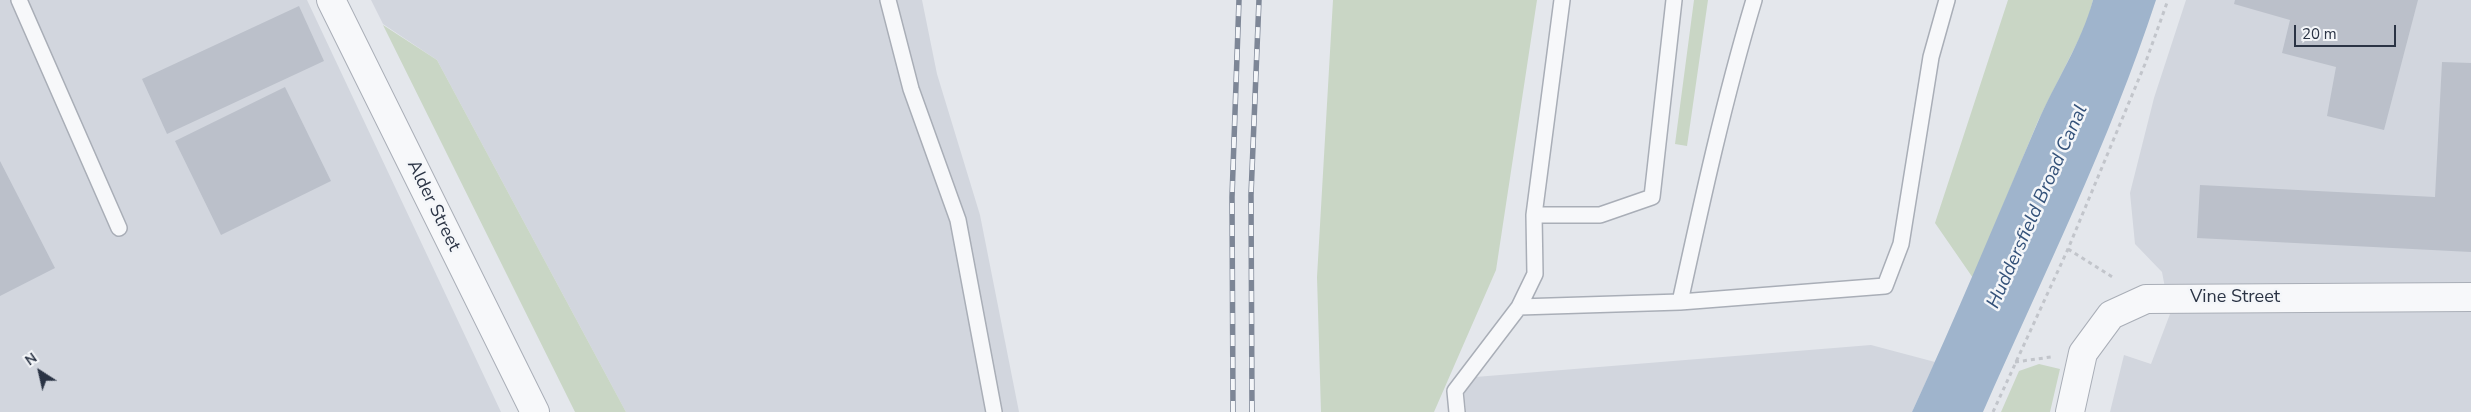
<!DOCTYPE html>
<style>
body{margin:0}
#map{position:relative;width:2471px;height:412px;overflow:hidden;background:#e4e7ec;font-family:"Nunito Sans",sans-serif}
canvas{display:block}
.north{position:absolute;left:15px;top:347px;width:50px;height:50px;-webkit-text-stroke:4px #f4f6f9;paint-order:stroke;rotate:325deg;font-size:14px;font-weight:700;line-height:20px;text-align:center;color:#2b3445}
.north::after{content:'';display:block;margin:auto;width:18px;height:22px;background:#2b3445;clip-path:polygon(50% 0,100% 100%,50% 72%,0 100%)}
.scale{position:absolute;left:2294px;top:25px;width:102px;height:22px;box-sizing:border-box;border:2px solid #2b3445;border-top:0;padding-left:6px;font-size:15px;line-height:18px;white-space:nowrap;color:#2b3445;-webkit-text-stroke:4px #f4f6f9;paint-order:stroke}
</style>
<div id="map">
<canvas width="2471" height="412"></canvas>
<div class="north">N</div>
<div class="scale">20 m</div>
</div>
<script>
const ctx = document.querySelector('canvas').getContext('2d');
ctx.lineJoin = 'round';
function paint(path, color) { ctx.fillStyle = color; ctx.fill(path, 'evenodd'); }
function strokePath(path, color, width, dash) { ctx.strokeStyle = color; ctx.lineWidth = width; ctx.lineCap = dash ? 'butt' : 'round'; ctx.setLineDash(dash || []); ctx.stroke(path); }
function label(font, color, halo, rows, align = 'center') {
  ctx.font = font + ' "Nunito Sans",sans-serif'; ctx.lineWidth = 5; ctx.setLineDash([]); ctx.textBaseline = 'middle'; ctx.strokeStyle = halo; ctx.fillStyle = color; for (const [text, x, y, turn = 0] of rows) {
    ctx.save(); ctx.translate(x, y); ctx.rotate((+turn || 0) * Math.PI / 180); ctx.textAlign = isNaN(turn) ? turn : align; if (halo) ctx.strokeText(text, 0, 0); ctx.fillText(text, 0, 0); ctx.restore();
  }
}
const built = new Path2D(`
 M0,0H307L501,412H0Z
 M371,0H922L937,74L980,215L1019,412H626L437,60L383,24Z
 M2186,0H2471V412H2110L2124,355L2151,364L2170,314L2162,272L2135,244L2130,193L2154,98Z
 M1871,345L1935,362L1912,412H1466L1463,378Z`);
const green = new Path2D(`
 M1333,0H1537L1496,270L1434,412H1321L1317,277Z
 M1694,0H1708L1687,146L1675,144Z
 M2008,0H2093L2087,23L2038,121L1973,278L1935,223Z
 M383,25L437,60L626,412H575Z
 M2039,364L2060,369L2050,412H2001L2019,371Z`);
const water = new Path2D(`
 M2093,0H2156C2110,141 2043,276 1983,412H1912C1956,317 1996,220 2037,124C2055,82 2081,44 2093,0Z`);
const building = new Path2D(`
 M2235,0H2418L2384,130L2327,116L2336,67L2282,53L2290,20L2234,4Z
 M299,6L324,61L167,134L142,79Z
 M2442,62L2471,63V252L2197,238L2200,185L2435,197Z
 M285,87L331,181L221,235L175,141Z
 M0,161L55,268L0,296Z`);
const path = new Path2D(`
 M2068,249L2114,278
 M2015,362L2051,357
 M1993,412L2068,249L2145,64L2168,0`);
const lane = new Path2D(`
 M19,0L119,228
 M888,0L911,89L958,220L994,412
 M1534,215H1600L1652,197L1674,0
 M1680,302C1702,201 1724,100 1754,0
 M1519,307L1680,302L1885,286L1901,244L1931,57L1947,0
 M1457,412L1455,391L1519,307L1535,274L1534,215L1562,0`);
const street = new Path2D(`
 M331,0L535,412
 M2070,412L2083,353L2111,315L2146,299L2471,297`);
const rail = new Path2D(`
 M1233,412L1232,197L1239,0
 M1252,412L1251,195L1259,0`);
const streetNames = [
 ["Alder Street",433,206,64],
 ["Vine Street",2235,298]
];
const waterNames = [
 ["Huddersfield Broad Canal",2038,207,-66]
];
paint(built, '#d2d6de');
paint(green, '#c9d6c5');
paint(water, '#9fb4cc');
paint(building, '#bbc0ca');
strokePath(lane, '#a9aeb7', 18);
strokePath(street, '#a9aeb7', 30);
strokePath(path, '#c2c5cb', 3, [4, 4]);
strokePath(lane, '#f7f8fa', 15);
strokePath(street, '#f7f8fa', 28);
strokePath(rail, '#7d8696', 5.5);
strokePath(rail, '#f4f6f9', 4, [11]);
label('18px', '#2b3445', '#f4f6f9', streetNames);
label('italic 19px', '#34527a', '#f4f6f9', waterNames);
</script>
